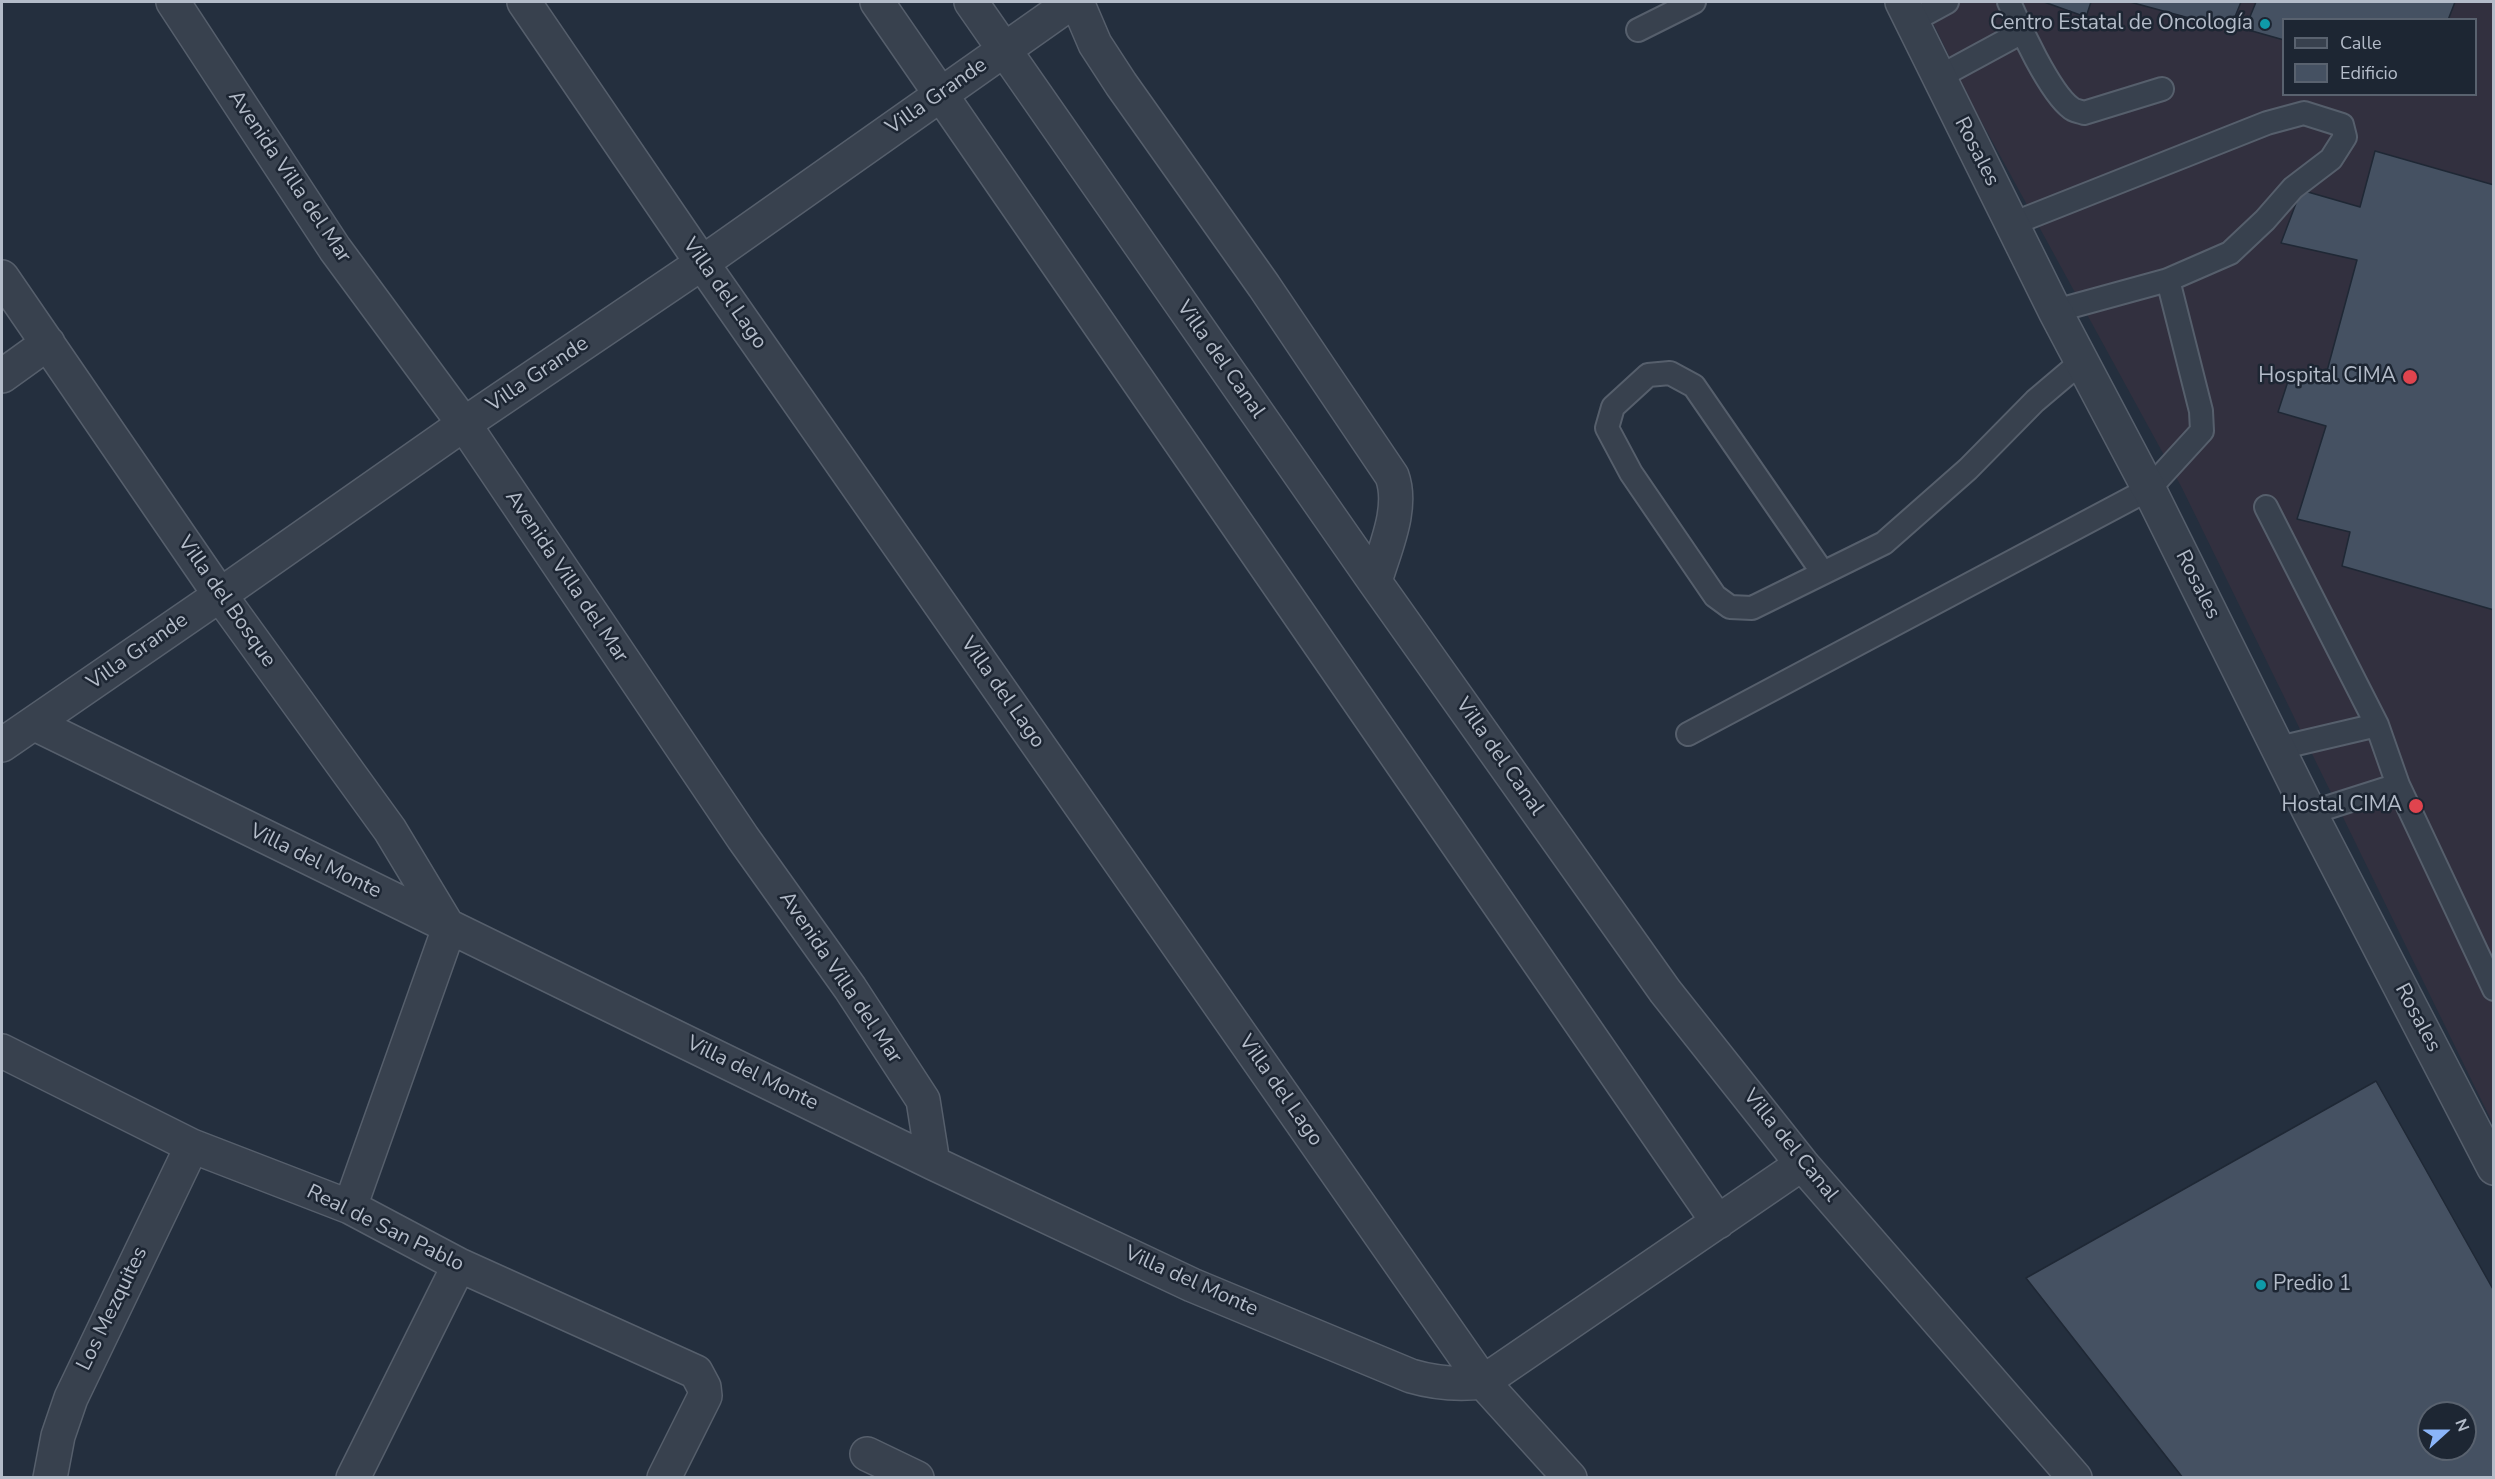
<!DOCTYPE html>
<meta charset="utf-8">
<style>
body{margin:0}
#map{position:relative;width:2495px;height:1479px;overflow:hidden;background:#242f3e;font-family:"Nunito Sans",sans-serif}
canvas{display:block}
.frame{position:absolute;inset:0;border:3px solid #b4bcc9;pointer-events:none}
.legend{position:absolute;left:2282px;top:18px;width:195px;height:78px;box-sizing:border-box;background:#1d2633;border:2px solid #59626f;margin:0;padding:8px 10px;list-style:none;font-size:18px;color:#b4bcc9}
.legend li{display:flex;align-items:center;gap:12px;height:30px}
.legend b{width:30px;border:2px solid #59626f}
.north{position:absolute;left:2417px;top:1401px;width:60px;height:60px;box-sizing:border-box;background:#1d2633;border:2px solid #59626f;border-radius:50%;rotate:69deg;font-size:16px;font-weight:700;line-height:24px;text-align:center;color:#b4bcc9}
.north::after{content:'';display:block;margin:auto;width:21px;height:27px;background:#8ab4f8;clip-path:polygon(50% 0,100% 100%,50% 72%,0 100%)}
</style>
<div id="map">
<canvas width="2495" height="1479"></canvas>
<div class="frame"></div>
<ul class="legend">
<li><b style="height:8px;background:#38414e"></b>Calle</li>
<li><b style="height:16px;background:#455162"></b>Edificio</li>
</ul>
<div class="north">N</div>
</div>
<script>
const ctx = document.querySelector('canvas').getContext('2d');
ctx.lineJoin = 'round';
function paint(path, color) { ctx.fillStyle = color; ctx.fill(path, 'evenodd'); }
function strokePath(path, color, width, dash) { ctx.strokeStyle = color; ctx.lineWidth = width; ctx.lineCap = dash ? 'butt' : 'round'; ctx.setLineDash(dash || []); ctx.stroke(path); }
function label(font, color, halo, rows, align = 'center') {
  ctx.font = font + ' "Nunito Sans",sans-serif'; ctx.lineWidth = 5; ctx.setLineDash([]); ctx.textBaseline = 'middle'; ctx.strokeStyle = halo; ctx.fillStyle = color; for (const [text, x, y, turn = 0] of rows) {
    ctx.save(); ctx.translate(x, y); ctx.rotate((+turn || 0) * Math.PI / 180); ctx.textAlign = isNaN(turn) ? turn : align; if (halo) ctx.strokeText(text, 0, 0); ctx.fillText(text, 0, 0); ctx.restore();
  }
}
const medical = new Path2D(`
 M1923,2H2493V1124L2182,488L1974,108ZM2284,20H2476V94H2284Z`);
const building = new Path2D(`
 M2044,2H2091L2086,17Z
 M2130,2H2241L2230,29Z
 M2256,2H2455L2448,20H2284V40L2245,29Z
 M2375,151L2494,185V610L2342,566L2350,532L2297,519L2326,426L2278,412L2291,372L2324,382L2357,260L2281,243L2301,190L2360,207Z
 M2376,1081L2494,1291V1478H2183L2026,1278ZM2429,1413H2465V1449H2429Z`);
const lane = new Path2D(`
 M2009,2C2019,26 2050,93 2071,108C2074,111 2079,111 2084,113L2162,89
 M1912,21L1947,2
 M1638,30L1694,2
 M1939,77L2022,32
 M2012,224L2267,123L2304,113L2342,125L2345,137L2331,159L2293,188L2265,220L2230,253L2168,280L2055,311
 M2266,507L2377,725L2398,785
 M1823,573L1694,386L1670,373L1648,375L1613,407L1607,428L1631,473L1715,596L1730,607L1752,608L1884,543L1968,469L2035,401L2081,362
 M1688,734L2149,489L2202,431L2201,411L2168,280
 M2279,748L2377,725
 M2310,813L2398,785L2494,989`);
const street = new Path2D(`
 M173,2L335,249L464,424L743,838L850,988L923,1100L933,1163
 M524,2L702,263L1483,1382L1570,1478
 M877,2L1718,1222
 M971,2L1375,582L1665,991L1802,1164L2075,1478
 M1077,2L1095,44L1121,84L1264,286L1392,476C1404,509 1384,550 1375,582
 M1902,2L2055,311L2149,489L2310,813L2494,1168
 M2,277L220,595L390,830L449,928L350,1207
 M2,376L48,343
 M35,724L933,1163L1192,1285L1411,1376C1435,1383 1458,1385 1483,1382L1802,1164
 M2,745L220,595L464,424L702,263L1072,2
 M2,1051L192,1146L350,1207L459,1265L696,1372L704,1387L705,1396L664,1478
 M867,1454L917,1478
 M50,1478L58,1436L71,1398L192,1146
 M353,1478L459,1265`);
const markers = [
 [2265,24,6,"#0f9aa8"],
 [2410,377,8,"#e0444e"],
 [2416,806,8,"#e0444e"],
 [2261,1285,6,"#0f9aa8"]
];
const poiNames = [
 ["Centro Estatal de Oncología",2253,24],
 ["Hospital CIMA",2396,377],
 ["Hostal CIMA",2402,806],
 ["Predio 1",2273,1285,"left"]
];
const streetNames = [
 ["Villa Grande",937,97,-35],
 ["Rosales",1976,152,63],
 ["Avenida Villa del Mar",289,177,56],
 ["Villa del Lago",724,294,55],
 ["Villa del Canal",1220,360,55],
 ["Villa Grande",538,375,-34],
 ["Avenida Villa del Mar",566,577,56],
 ["Rosales",2197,585,63],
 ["Villa del Bosque",226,602,55],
 ["Villa Grande",138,652,-35],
 ["Villa del Lago",1002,693,55],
 ["Villa del Canal",1499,757,55],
 ["Villa del Monte",315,862,26],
 ["Avenida Villa del Mar",840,978,56],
 ["Rosales",2417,1018,62],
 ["Villa del Monte",752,1074,26],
 ["Villa del Lago",1280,1091,55],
 ["Villa del Canal",1790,1146,51],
 ["Real de San Pablo",385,1229,26],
 ["Villa del Monte",1191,1282,24],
 ["Los Mezquites",113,1309,-64]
];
paint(medical, '#32303f');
paint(building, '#455162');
strokePath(building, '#1f2835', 1.5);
strokePath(lane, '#565f6c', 26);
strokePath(street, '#565f6c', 36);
strokePath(lane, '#38414e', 22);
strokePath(street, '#38414e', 33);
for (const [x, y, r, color] of markers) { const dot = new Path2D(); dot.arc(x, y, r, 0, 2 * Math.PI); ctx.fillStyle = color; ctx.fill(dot); strokePath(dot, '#1d2633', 2); }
label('21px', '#b4bcc9', '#1d2633', poiNames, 'right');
label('21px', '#b4bcc9', '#1d2633', streetNames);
</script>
